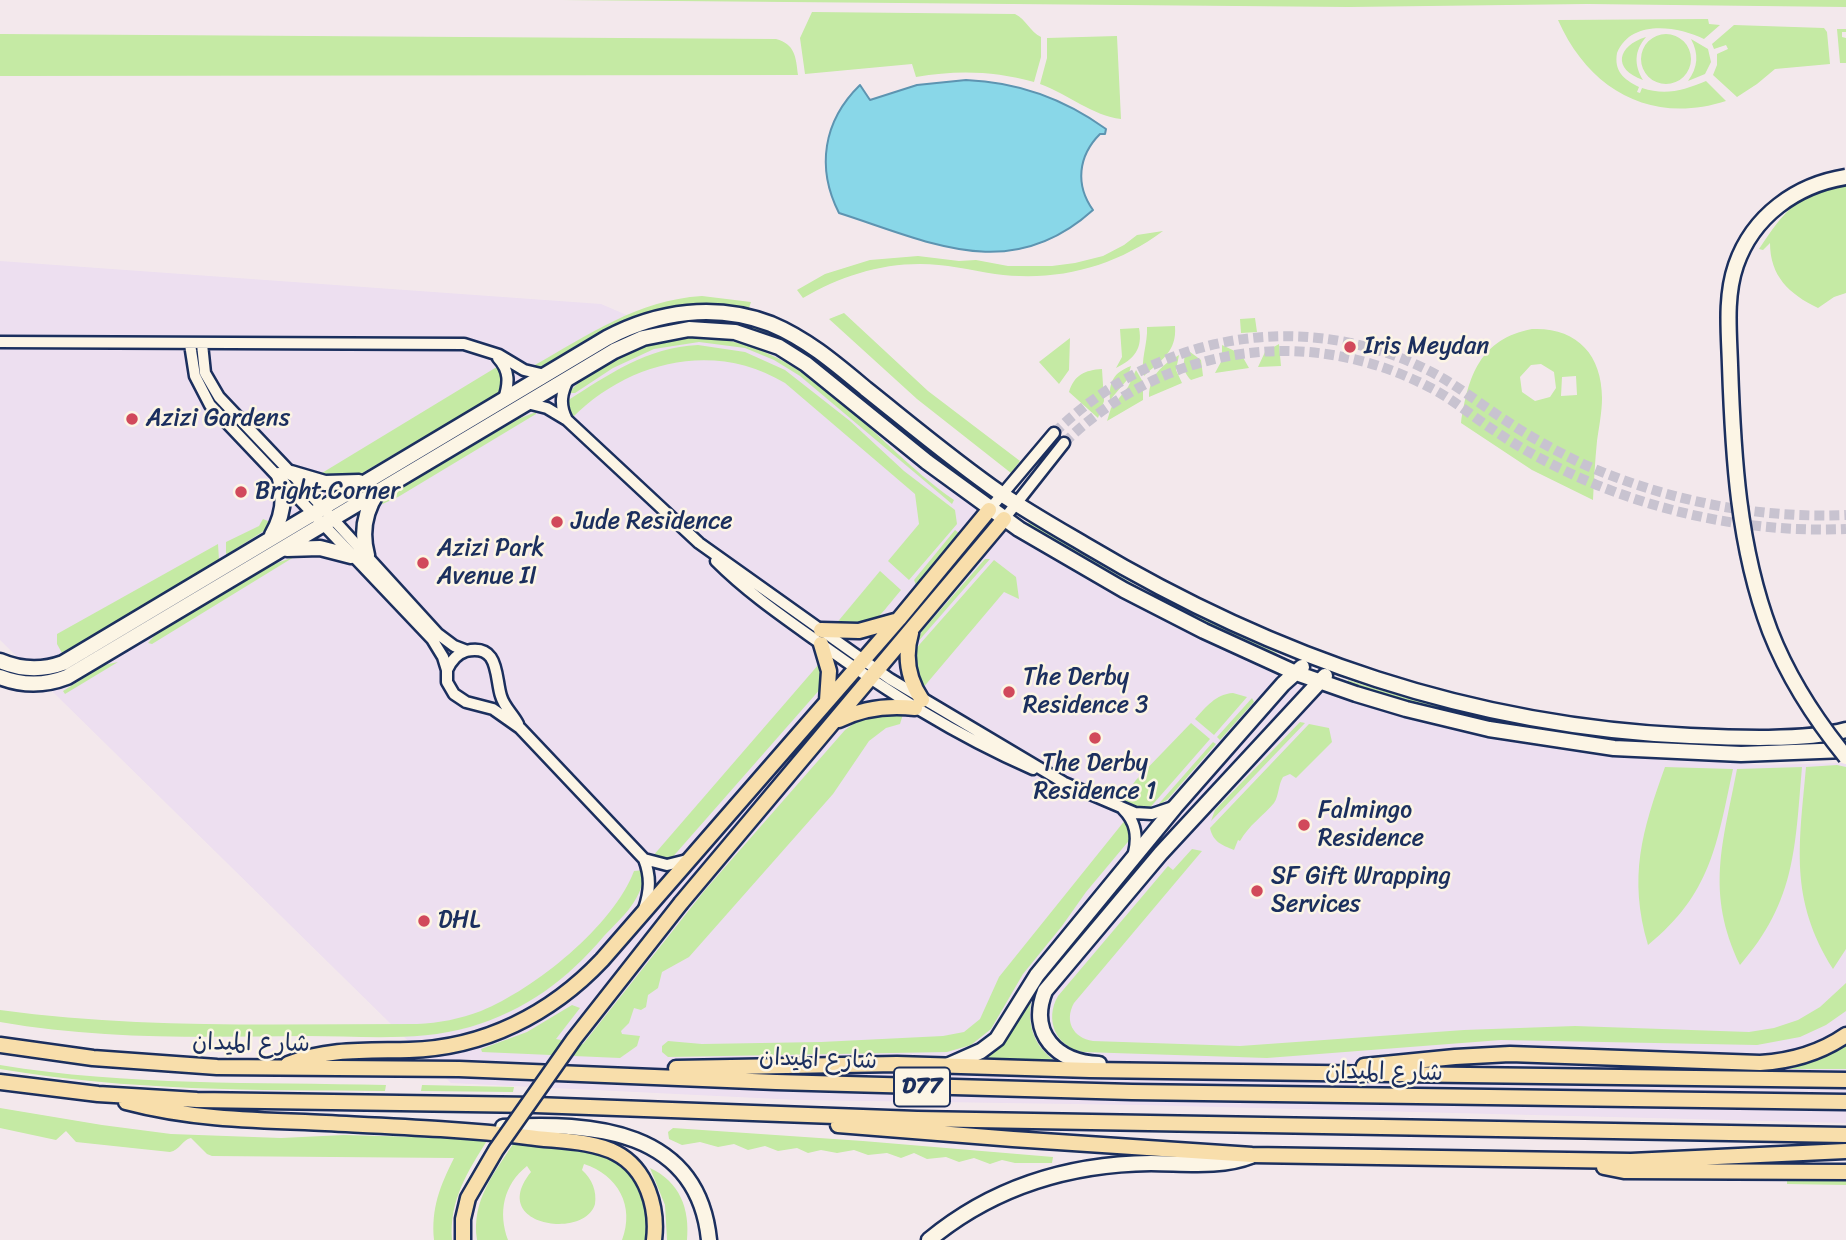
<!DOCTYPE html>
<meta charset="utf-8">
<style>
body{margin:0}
canvas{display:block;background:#f3e8ec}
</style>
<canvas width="1846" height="1240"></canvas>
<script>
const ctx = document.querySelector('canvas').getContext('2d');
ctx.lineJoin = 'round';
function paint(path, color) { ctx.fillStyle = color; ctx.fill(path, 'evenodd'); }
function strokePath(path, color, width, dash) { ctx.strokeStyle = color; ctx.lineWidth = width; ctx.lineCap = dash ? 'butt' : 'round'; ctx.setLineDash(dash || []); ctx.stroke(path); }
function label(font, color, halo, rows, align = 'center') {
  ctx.font = font + ' Sriracha,"Playpen Sans Arabic",sans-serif'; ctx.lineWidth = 5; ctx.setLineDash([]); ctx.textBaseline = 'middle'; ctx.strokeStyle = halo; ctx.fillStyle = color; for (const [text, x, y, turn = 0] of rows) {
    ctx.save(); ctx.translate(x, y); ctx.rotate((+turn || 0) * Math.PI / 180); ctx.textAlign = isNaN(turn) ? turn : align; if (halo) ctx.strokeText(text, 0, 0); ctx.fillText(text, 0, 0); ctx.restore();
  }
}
const built = new Path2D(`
 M0,261L601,304L676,336L703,333L771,345L906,445L1124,595L1410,715L1478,734L1592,753L1760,765L1846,763V1123L1141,1105L799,1100L451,1083L0,640Z`);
const green = new Path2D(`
 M562,0H1846V7L1587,4L1349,7Z
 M812,12L1015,14C1026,19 1030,32 1041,37V57L1034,82C994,71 957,70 916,77L912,64L805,74L800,38Z
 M1708,19L1709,24L1720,25L1704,39C1677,26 1631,19 1617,53C1614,71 1623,79 1639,87L1637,92L1640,93L1642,88C1666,96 1684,90 1706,81L1726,101C1651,125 1589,90 1558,20Z
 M1734,25L1824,28L1827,32L1830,64L1775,69L1757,84L1737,97L1713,75L1717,65V54L1728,49L1726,45L1714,49L1712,44Z
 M1837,29H1846V32H1842V37L1846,38V63H1840Z
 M1641 59a25 25 0 1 1 50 0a25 25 0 1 1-50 0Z
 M0,34L776,39C795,44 796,57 798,75L0,76Z
 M1117,36L1121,119C1093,116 1068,94 1040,84L1047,58V38Z
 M1646,37C1634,51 1634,65 1643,80C1612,69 1617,46 1646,37Z
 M1691,39L1708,49L1711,62L1705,74L1688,81C1698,67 1699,54 1691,39Z
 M1846,182V293L1834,297L1818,308C1789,294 1770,276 1770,243L1763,250L1759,249C1786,208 1798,195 1846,182Z
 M1163,231C1113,268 1056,282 995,274C970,270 945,264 920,264C878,264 839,277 803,298L797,290L825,274L870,260L918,256L959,261L976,260L1008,266H1052L1075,263L1103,256L1124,245L1137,235Z
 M702,296L751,302L749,308C662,292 615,324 544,367L534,369L533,366C589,335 637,300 702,296Z
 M844,313L928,391L1020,461L1011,473L917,399L829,319Z
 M1255,318L1257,332L1241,333L1240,319Z
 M690,319C739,318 782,332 821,362L983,490L979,494L776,339L744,328L711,323L661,327L348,503L347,501L612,342L658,324Z
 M1175,326C1177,352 1161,360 1144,376C1140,360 1148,344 1147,327Z
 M1139,328C1143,349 1134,359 1116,368L1122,357L1120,329Z
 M1532,329C1576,327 1602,354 1602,398C1602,412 1599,427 1597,441C1595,461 1594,480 1593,500L1532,470L1461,423C1468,376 1480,339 1532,329ZM1541,364L1554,372L1556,388L1550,397L1535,401L1522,392L1520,377L1531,365ZM1576,376L1577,395L1561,396L1562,377Z
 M685,337C804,333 866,438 954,500L952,504L800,376L774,360L745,348L699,342L654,349L613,368L575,393H569C576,383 586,378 596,372C624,354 651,341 685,337Z
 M1070,338L1069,370L1059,384L1039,362Z
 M1279,344L1281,366L1258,367L1265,352Z
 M698,345L745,352L785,370L850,421L904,471L955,510L957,524L909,580L888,561L919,524L915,494L785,383C715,340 628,361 572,418L567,401C608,375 647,347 698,345Z
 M1222,345L1241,354L1249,368L1215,373L1222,360Z
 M1186,349L1201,360L1203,376L1191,380C1181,370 1184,361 1186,349Z
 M1179,355L1176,370L1182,383L1149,397C1149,376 1162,365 1179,355Z
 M500,365C505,377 505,388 494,396L357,476H317Z
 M1131,366L1127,380L1110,400C1109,382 1113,373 1131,366Z
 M1102,369L1104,401L1098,418L1069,392C1074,375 1085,370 1102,369Z
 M1136,370L1143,382V400L1107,421L1111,408L1128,387Z
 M536,412V414L398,497L378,506L391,494L518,419Z
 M263,519L273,523L270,527L226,555V542L259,526Z
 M1029,522L1150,594L1277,653L1275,657L1148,598L1027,526Z
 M955,530L960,534L916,585L914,580Z
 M218,544L219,560L62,653L57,644V634Z
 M294,557L152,644L148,643L155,635L274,564Z
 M985,559H990L916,644L922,631Z
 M994,560L1016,577L1019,599L1004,592L922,689L918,682L912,653Z
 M880,571L901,590C874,622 879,625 835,625Z
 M118,662L65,694L63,691L104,665Z
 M819,664L824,667L822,687L670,860L666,861L652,857Z
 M1348,680C1462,717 1582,743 1703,743C1750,743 1798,739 1846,737V742L1773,747H1655L1537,733L1422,708L1347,684Z
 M1233,693L1247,697L1214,735L1195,719C1206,707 1216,694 1233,693Z
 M1252,698L1254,702L1220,740L1217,737Z
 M904,711L900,724L886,728L869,741L833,794L689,957L662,972L658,988L648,995L646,1007L641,1010L634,1008L629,1023L621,1031L622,1034L640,1036L637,1046L620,1058L482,1052L481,1049L527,1032L572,1005L580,1008L556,1039L583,1044L705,890L845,730L864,716Z
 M1300,722L1305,723L1211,821L1215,810Z
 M1191,723L1210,739L1147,811L1120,802L1136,780Z
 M1309,724L1329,728L1332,742L1296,778L1290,774L1283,777C1278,785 1279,796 1274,803C1263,816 1249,825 1240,841L1238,840L1234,850C1222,845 1213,842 1210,828Z
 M1213,742L1216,744L1168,799L1156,807Z
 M1837,765L1846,767V949L1833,969C1789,899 1799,846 1806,767Z
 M1665,767L1733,769C1717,844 1711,894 1648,945C1628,877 1642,831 1665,767Z
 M1802,767C1795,847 1796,901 1740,965C1705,892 1723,843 1737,769Z
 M1126,819L1132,837L1086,892L1062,926L1023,974L991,1029L971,1045L947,1052L668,1057L662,1052V1046L668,1041L702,1044L821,1042L943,1036L964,1032L980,1019L999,977Z
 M1192,849L1202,851L1074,1003C1064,1021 1073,1038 1093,1041L1240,1046L1464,1030L1575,1026L1749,1032L1774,1028L1798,1020L1820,1007L1846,983V1011L1826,1025L1800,1037L1757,1045L1501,1040L1267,1058L1083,1052C1056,1047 1044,1020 1058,996L1168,866L1173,870Z
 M644,870C644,899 622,917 604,936C568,979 525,1011 470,1027C418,1042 361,1036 307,1036C204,1037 102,1040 0,1022V1010C138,1029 278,1024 417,1024C439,1023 460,1019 481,1011C535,989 613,926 634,871Z
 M1034,991C1027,1011 1029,1034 1043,1050C1047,1055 1052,1058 1055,1062L980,1061C1007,1044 1017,1017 1034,991Z
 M1846,1041V1069H1786L1814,1059Z
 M0,1065C127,1086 257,1082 386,1085L385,1091C256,1090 128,1091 0,1069Z
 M422,1085L514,1087L513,1092L421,1091Z
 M0,1108L102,1125L171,1134L281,1138L344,1135L488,1139C468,1171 449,1200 452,1240H434C431,1208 440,1186 454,1158L212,1156L207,1154L191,1138C182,1140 180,1150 170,1152L76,1142L66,1131L56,1140L0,1128Z
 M673,1128L863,1141L1053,1157L1052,1163H1015L1002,1160L990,1164L974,1158L959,1162L946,1157L927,1159L914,1153L901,1158L887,1153L868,1155L854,1150L837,1153L821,1150L808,1153L797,1148L778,1151L765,1146L748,1150L734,1144L718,1147L700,1142L682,1145L669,1139L668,1132Z
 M515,1141C540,1144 567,1144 592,1150C633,1160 649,1201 646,1240H622C635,1206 618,1175 584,1164L582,1170C592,1179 597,1191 595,1204C585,1240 487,1226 531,1172L527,1166C503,1185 498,1213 508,1240H477C471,1200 495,1172 515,1141Z
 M650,1168C680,1182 690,1209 687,1240H667L665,1205Z
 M1787,1178H1846V1185L1787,1184Z`);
const water = new Path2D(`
 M966,80C1018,82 1063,98 1106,129L1105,134H1100C1078,156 1075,185 1093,210C1010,285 930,242 839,213C816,168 823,121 860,85L870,100L917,85Z`);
const streetTunnel = new Path2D(`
 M1054,433C1157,332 1310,305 1439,376C1462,389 1483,406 1505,420C1530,437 1556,451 1583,464C1665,500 1756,519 1846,515
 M1064,443C1163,346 1305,323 1429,387C1453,399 1473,417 1495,431C1521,449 1550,464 1578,477C1662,514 1754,533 1846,529`);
const street = new Path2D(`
 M0,342L464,344L499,355L524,370L545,375
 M190,344L195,376L210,405L432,639L443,657L447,670V682L454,694L466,702L493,709L520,728L644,859C651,877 650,891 644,909
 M202,344L205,373L219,397L291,473L438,634L454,646L467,651
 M498,358C510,371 509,383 504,399
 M527,403L547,408L567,420L699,543L890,679L1063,782
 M567,420C559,405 561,393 569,378
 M989,510L1054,433
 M1004,519L1064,443
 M716,561C747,592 782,616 817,641C886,691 955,735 1033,769
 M447,670C451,661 456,654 466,651C500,643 495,678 501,696C504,707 513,714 518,724
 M1060,781L1135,813L1152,814L1173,807
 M1123,809C1136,822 1138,836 1134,853
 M644,859L667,865L687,860`);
const secondary = new Path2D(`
 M291,473L325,483L359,482
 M272,535C283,516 286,496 279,475
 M287,549L320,548L351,556
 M367,555C361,533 364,513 377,493
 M0,661C21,670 41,671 63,663L607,338C658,311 716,303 771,324C807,339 836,364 866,389C910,424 954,461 1000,493C1028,512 1058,529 1087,546C1275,658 1471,726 1690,736C1733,738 1805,741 1846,730
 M0,677C23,686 44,686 67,677L614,351L643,338L689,329L735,332L779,347L806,364L927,462L1019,529L1124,590L1204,631L1296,673L1356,694L1406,709L1489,729L1614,748L1741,754L1846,750
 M1099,1064C1057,1062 1028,1034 1045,991L1161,853L1325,676
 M947,1066L981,1051L997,1039L1037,975L1175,807L1283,684L1302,667
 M503,1127C592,1122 698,1129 709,1240
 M929,1240C993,1187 1068,1164 1151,1163C1183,1163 1221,1168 1251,1156`);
const primary = new Path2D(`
 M821,630L859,631L895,621
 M911,633C904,657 908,679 922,700
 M821,644L829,671L827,701
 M839,720C863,708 888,705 915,708
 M681,903L1004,519
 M0,1045L93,1058L217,1067L459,1069L776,1082L1132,1092L1846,1102
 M288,1064C328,1048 368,1051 409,1050C484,1048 551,1014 602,960L899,619L989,510
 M1364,1066L1455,1057L1510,1054L1760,1063C1792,1061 1820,1053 1846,1035
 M676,1068L897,1064L1090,1070L1846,1080
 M0,1082L98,1094L197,1100L535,1105L917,1119L1846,1135
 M126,1102C186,1118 245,1120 305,1122C380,1126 454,1128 528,1137C555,1141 591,1140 616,1153C647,1169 658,1208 654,1240
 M838,1125L1013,1139L1252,1155L1631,1161L1846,1151
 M1604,1167L1624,1171L1846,1172`);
const secondaryBridge = new Path2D(`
 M1846,177C1796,185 1753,216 1736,265C1725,297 1729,332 1730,365C1733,455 1738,546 1770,631C1788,677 1815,719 1846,757`);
const primaryBridge = new Path2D(`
 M463,1240V1219L468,1198L496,1150L574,1039L681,903`);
const markers = [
 [1350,347,7,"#d1495b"],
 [132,419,7,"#d1495b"],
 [241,492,7,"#d1495b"],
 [557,522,7,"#d1495b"],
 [423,563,7,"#d1495b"],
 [1009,692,7,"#d1495b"],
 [1095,738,7,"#d1495b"],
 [1304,825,7,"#d1495b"],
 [1257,891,7,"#d1495b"],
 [424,921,7,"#d1495b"]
];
const shields = [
 [922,1087,56]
];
const shieldNames = [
 ["D77",922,1087]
];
const poiNames = [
 ["Iris Meydan",1364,347],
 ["Azizi Gardens",146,419],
 ["Bright Corner",255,492],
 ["Jude Residence",571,522],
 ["Azizi Park",437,549],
 ["Avenue II",437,577],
 ["The Derby",1023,678],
 ["Residence 3",1023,706],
 ["The Derby",1095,764,"center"],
 ["Residence 1",1095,792,"center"],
 ["Falmingo",1318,811],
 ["Residence",1318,839],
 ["SF Gift Wrapping",1271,877],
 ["Services",1271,905],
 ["DHL",438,921]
];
const streetNames = [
 ["شارع الميدان",251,1044,1],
 ["شارع الميدان",818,1060,2],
 ["شارع الميدان",1384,1073,1]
];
paint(built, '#eddff0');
paint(green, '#c5eaa4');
paint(water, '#89d7e8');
strokePath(water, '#5d94b1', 2);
strokePath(streetTunnel, '#c8c3d0', 10, [10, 5]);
strokePath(street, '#1b2f5e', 15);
strokePath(secondary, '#1b2f5e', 19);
strokePath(primary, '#1b2f5e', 19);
strokePath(street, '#fcf5e5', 10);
strokePath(secondary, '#fcf5e5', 14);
strokePath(primary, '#f8deab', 14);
strokePath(secondaryBridge, '#1b2f5e', 19, []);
strokePath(primaryBridge, '#1b2f5e', 19, []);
strokePath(secondaryBridge, '#fcf5e5', 14);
strokePath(primaryBridge, '#f8deab', 14);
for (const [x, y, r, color] of markers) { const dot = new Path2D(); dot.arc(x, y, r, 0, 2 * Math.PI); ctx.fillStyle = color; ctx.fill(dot); strokePath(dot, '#fcf5e5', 2.5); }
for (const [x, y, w] of shields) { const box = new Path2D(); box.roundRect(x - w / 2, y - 19.5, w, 39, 5); ctx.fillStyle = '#fcf5e5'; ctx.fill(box); strokePath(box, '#1b2f5e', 2); }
label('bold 23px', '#1b2f5e', null, shieldNames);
label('24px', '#1b2f5e', '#fcf5e5', poiNames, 'left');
label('24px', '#1b2f5e', '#fcf5e5', streetNames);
</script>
